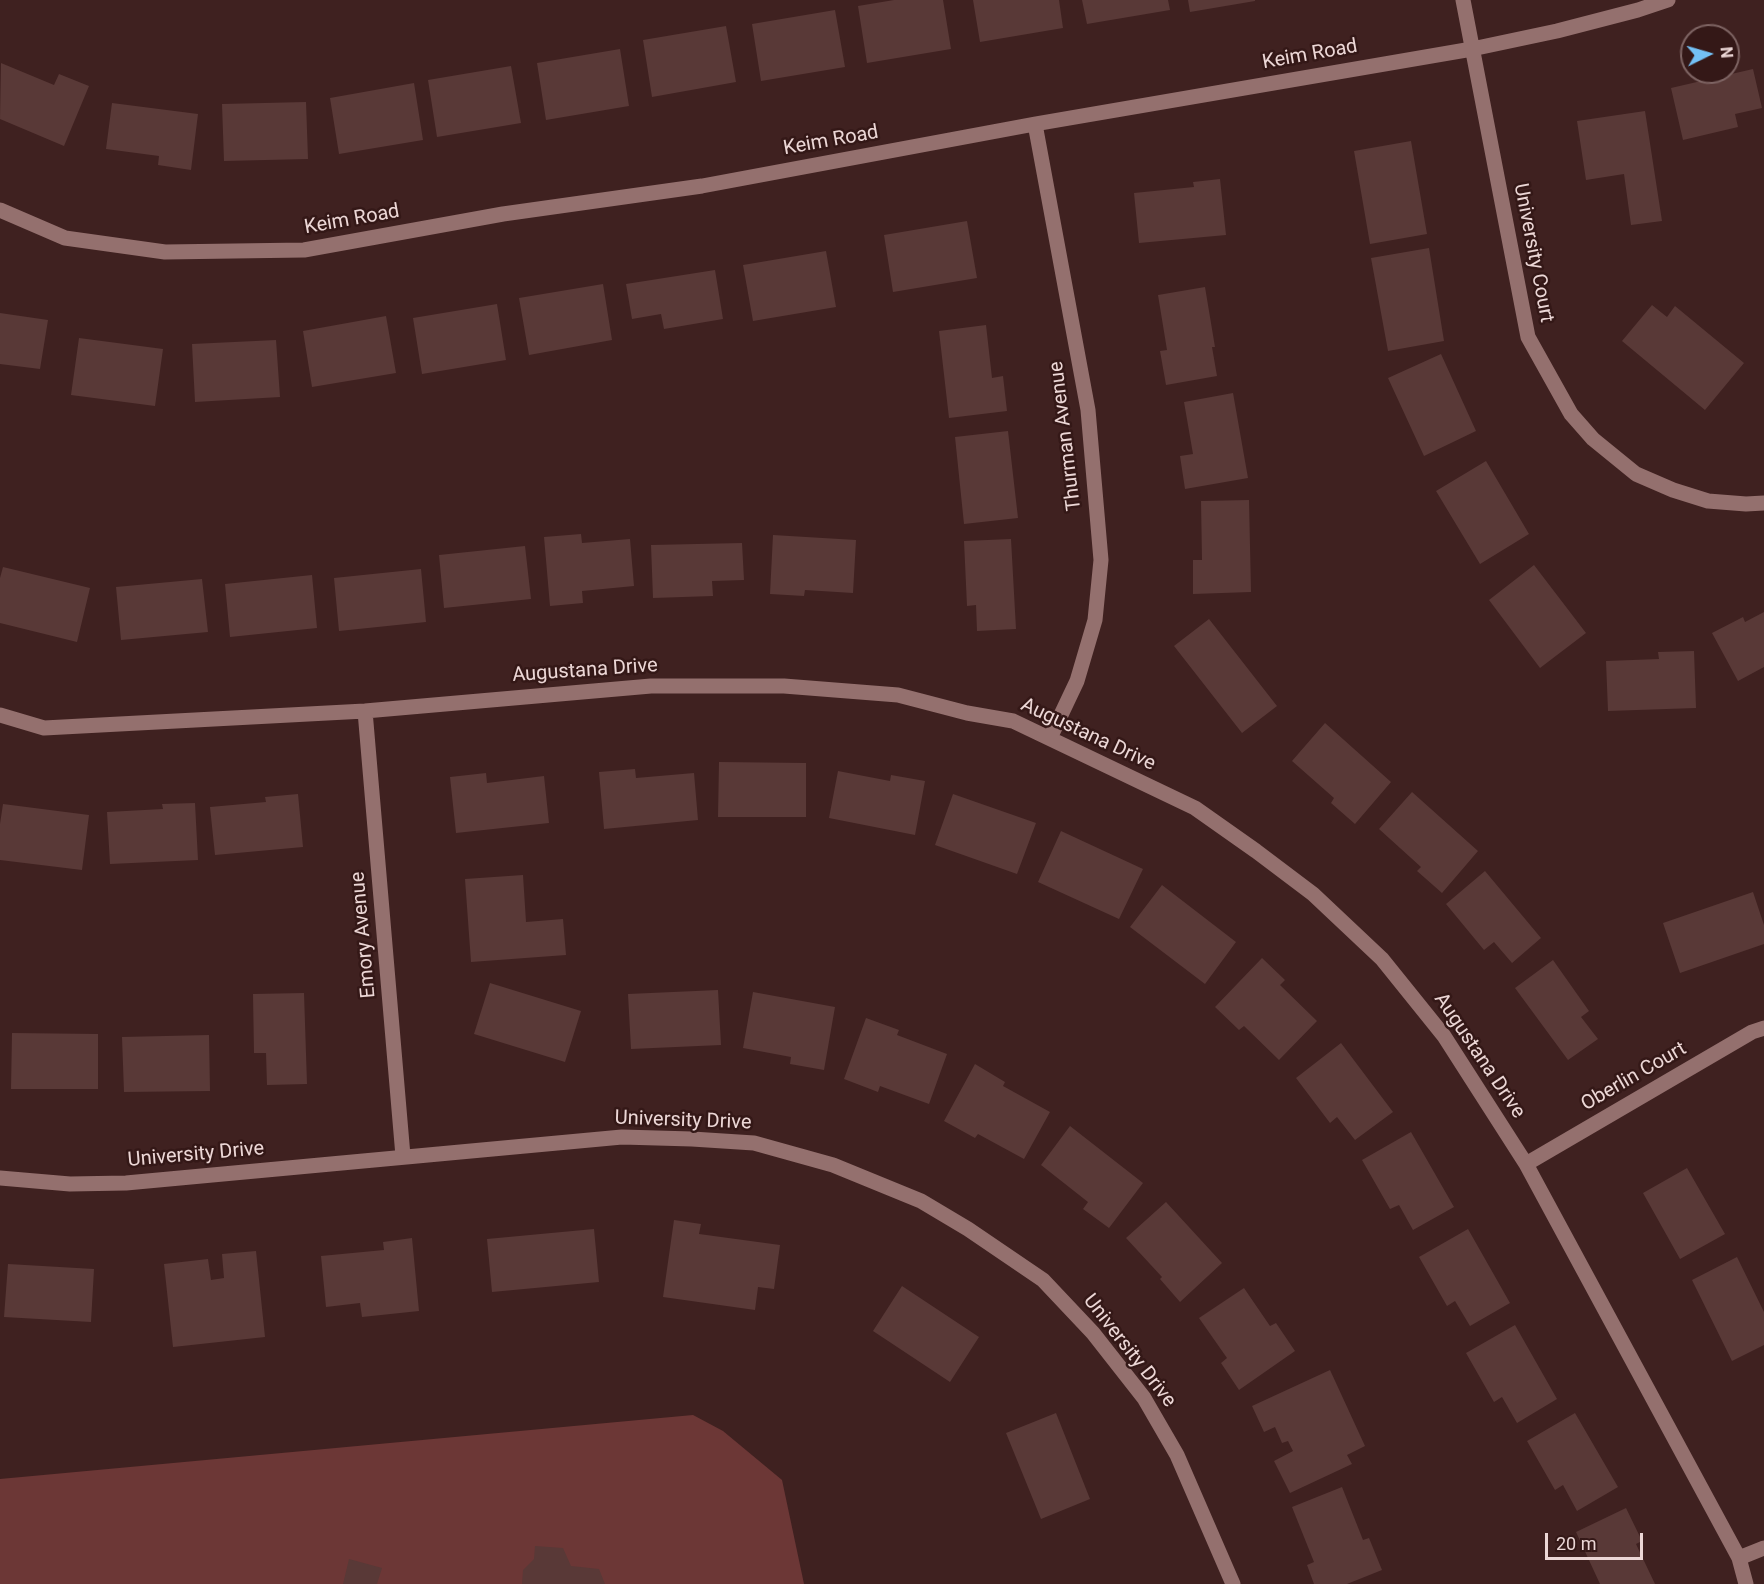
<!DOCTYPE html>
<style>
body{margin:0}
#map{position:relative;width:1764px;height:1584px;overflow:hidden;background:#3f2120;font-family:Roboto,sans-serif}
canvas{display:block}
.north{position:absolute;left:1680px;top:24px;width:60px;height:60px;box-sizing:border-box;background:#341817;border:2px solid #7e6463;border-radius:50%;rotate:85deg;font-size:16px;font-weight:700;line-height:24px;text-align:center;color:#ecd7d6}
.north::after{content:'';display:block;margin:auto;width:21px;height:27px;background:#73c1f6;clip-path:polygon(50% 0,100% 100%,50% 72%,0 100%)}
.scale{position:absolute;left:1545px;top:1533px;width:98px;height:27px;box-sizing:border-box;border:3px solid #ecd7d6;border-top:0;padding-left:8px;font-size:18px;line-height:21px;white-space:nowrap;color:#ecd7d6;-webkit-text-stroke:4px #341817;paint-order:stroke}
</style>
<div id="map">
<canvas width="1764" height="1584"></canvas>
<div class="north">N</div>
<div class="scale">20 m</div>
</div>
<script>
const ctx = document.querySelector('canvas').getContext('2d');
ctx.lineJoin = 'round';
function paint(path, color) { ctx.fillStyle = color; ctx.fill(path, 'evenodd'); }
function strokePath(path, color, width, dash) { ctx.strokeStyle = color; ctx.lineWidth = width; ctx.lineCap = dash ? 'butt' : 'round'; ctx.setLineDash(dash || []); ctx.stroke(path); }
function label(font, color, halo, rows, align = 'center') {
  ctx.font = font + ' Roboto,sans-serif'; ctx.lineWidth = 5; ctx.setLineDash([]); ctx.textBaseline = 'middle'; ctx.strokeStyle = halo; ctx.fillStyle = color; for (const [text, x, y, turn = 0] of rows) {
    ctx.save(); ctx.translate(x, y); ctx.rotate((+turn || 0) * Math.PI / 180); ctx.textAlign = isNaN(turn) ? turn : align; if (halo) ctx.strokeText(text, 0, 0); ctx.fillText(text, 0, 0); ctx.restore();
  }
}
const green = new Path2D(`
 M693,1415L723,1431L782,1480L804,1584H0V1479Z`);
const building = new Path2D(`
 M894,0H943L951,49L867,63L858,6Z
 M973,0H1059L1063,28L980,42Z
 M1082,0H1168L1170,10L1087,24Z
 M1188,0H1255V1L1190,12Z
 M835,10L845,67L761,81L752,24Z
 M726,26L736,82L652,97L643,40Z
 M620,49L629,106L546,120L537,63Z
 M1,63L54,85L59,74L89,86L64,146L0,119Z
 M511,66L521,123L437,137L428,80Z
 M1753,69L1762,108L1735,114L1738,127L1683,140L1671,88Z
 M414,83L423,140L339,154L330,98Z
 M306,102L308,159L224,161L222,104Z
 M112,103L198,114L191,170L158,165L159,156L106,149Z
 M1645,111L1662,221L1631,225L1624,174L1586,180L1577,121Z
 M1411,141L1427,234L1370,244L1354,151Z
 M1220,179L1226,235L1139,243L1134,193L1194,187L1193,182Z
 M967,221L977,278L893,292L884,235Z
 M1429,248L1444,341L1388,351L1371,258Z
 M826,251L836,307L753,321L743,265Z
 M715,270L723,319L664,329L661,314L632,319L626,284Z
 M603,284L612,340L529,355L519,298Z
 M1205,287L1215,347H1212L1217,376L1166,385L1160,351L1167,350L1158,295Z
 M497,304L506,360L422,374L413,318Z
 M1652,305L1667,317L1675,306L1744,363L1705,410L1622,341Z
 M0,313L48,320L40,369L0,364Z
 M386,316L396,373L312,387L303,331Z
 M986,325L992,378L1003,376L1007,411L949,418L939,331Z
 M79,338L163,349L155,406L71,395Z
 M276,340L280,397L195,402L192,344Z
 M1441,354L1476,431L1424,456L1388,378Z
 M1233,393L1248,478L1185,489L1180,456L1193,454L1184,402Z
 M1008,431L1018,518L964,524L955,437Z
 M1486,461L1529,534L1480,564L1436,491Z
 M1249,500L1251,592L1193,594V560H1202L1201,501Z
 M581,534L582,543L630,539L634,586L582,591L583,603L550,606L544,537Z
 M773,535L856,540L853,593L805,590L804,596L770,594Z
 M1011,539L1016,629L977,631L976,605L967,606L964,541Z
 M742,543L744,580L712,581L713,596L653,598L651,545Z
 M525,546L531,599L444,608L439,555Z
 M1534,565L1586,633L1540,668L1489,600Z
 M3,567L90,588L77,642L0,623V578Z
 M421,569L426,622L339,631L334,578Z
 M312,575L317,628L230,637L225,584Z
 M202,579L208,632L121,640L116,587Z
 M1764,612V667L1738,681L1712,633L1743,617L1745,622Z
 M1209,619L1277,706L1242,733L1174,646Z
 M1694,651L1696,708L1608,711L1606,661L1659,659L1658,652Z
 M1325,723L1391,782L1355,824L1331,803L1334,798L1292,761Z
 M719,762L806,763V817H718Z
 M635,769L636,778L694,773L698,820L604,829L599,772Z
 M838,771L890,781L891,775L925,781L915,835L829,818Z
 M486,773L487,783L544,776L549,823L456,833L450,777Z
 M1412,792L1478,851L1442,893L1417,871L1421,867L1379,829Z
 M298,794L303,847L215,855L210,807L266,802L265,797Z
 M953,794L1036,823L1017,874L935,845Z
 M195,803L198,860L110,864L107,812L163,809L162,804Z
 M3,804L89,815L82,870L0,860V824Z
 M1061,831L1143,869L1119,919L1038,882Z
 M1485,871L1541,938L1512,963L1494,942L1484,950L1446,904Z
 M523,875L526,922L563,919L566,955L471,962L465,879Z
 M1162,885L1236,942L1205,984L1130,927Z
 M1753,892L1764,925V944L1680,973L1663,923Z
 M1262,958L1285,980L1280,985L1317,1021L1279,1060L1244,1026L1239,1030L1215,1007Z
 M1553,960L1589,1011L1581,1017L1598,1039L1568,1060L1515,988Z
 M490,983L581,1011L565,1062L474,1034Z
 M718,990L721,1045L631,1049L628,994Z
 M753,992L835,1007L824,1070L790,1064L791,1057L743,1048Z
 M304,993L307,1084L267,1085L266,1053H254L253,994Z
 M866,1018L899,1030L897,1035L947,1054L929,1104L880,1086L878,1092L844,1079Z
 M12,1033L98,1034V1089H11Z
 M209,1035L210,1091L124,1092L122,1037Z
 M1341,1043L1393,1112L1355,1140L1337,1117L1330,1123L1296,1078Z
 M975,1064L1005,1082L1003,1086L1050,1112L1024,1159L978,1134L975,1138L944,1121Z
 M1070,1126L1143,1183L1109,1228L1083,1209L1088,1202L1041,1165Z
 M1411,1132L1454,1207L1413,1230L1399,1205L1390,1209L1362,1160Z
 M1687,1168L1725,1234L1680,1259L1643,1193Z
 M1166,1202L1222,1263L1180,1302L1160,1279L1162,1277L1126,1238Z
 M674,1220L701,1224L699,1234L780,1245L774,1289L758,1287L755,1310L663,1297Z
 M594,1229L599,1282L492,1292L487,1239Z
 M1468,1229L1510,1303L1470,1326L1455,1301L1447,1306L1419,1257Z
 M412,1238L419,1311L362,1317L360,1303L326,1307L321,1256L384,1250L383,1242Z
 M256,1251L265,1337L173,1347L164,1264L208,1259L211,1280L224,1278L222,1254Z
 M1737,1257L1764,1312V1345L1732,1361L1692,1280Z
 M8,1264L94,1269L91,1322L4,1317Z
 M902,1286L979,1337L950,1382L873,1331Z
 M1244,1288L1270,1326L1276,1323L1295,1351L1239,1390L1221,1363L1227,1358L1199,1318Z
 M1515,1325L1557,1399L1517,1423L1502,1397L1494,1402L1466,1353Z
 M1330,1370L1365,1446L1347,1455L1352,1464L1290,1493L1274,1461L1293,1451L1288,1441L1282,1443L1275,1427L1264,1432L1252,1406Z
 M1056,1413L1090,1499L1041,1519L1006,1433Z
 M1575,1413L1618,1487L1577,1511L1563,1485L1555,1490L1527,1441Z
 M1342,1487L1363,1540L1369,1538L1382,1570L1347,1584H1314L1307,1565L1314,1562L1292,1507Z
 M1626,1508L1642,1541L1636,1544L1655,1584H1600L1576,1532Z
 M535,1546L563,1548L571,1566L599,1569L605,1584H522L523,1570L534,1559Z
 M349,1559L382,1568L377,1584H343Z`);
const street = new Path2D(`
 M1463,0L1528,337L1571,414L1593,439L1636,474L1673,490L1708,501L1746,504L1764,503
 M1035,124L1088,410L1101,560L1095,620L1077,681L1050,738
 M0,210L65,238L165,252L304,250L503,214L702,186L1035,124L1472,49L1557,31L1638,10L1668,0
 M365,711L403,1156
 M0,715L44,728L365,711L651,686H784L898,695L967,713L1013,721L1195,808L1256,851L1313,894L1382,959L1444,1036L1526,1164L1739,1558L1746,1584
 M1526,1164L1752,1032L1764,1028
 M0,1178L70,1184L126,1183L622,1137L692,1139L754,1143L833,1165L921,1201L968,1229L1043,1280L1093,1333L1144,1398L1177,1455L1233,1584
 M1739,1558L1764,1548`);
const streetNames = [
 ["Keim Road",1310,55,-10],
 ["Keim Road",831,141,-10],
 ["Keim Road",352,220,-10],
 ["University Court",1533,253,79],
 ["Thurman Avenue",1066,436,-97],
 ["Augustana Drive",585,671,-4],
 ["Augustana Drive",1088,735,25],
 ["Emory Avenue",364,935,-95],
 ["Augustana Drive",1479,1056,56],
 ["Oberlin Court",1634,1077,-30],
 ["University Drive",683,1121,2],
 ["University Drive",196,1155,-5],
 ["University Drive",1129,1351,52]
];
paint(green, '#6c3736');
paint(building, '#593937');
strokePath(street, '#94706e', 15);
label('20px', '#ecd7d6', '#341817', streetNames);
</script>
